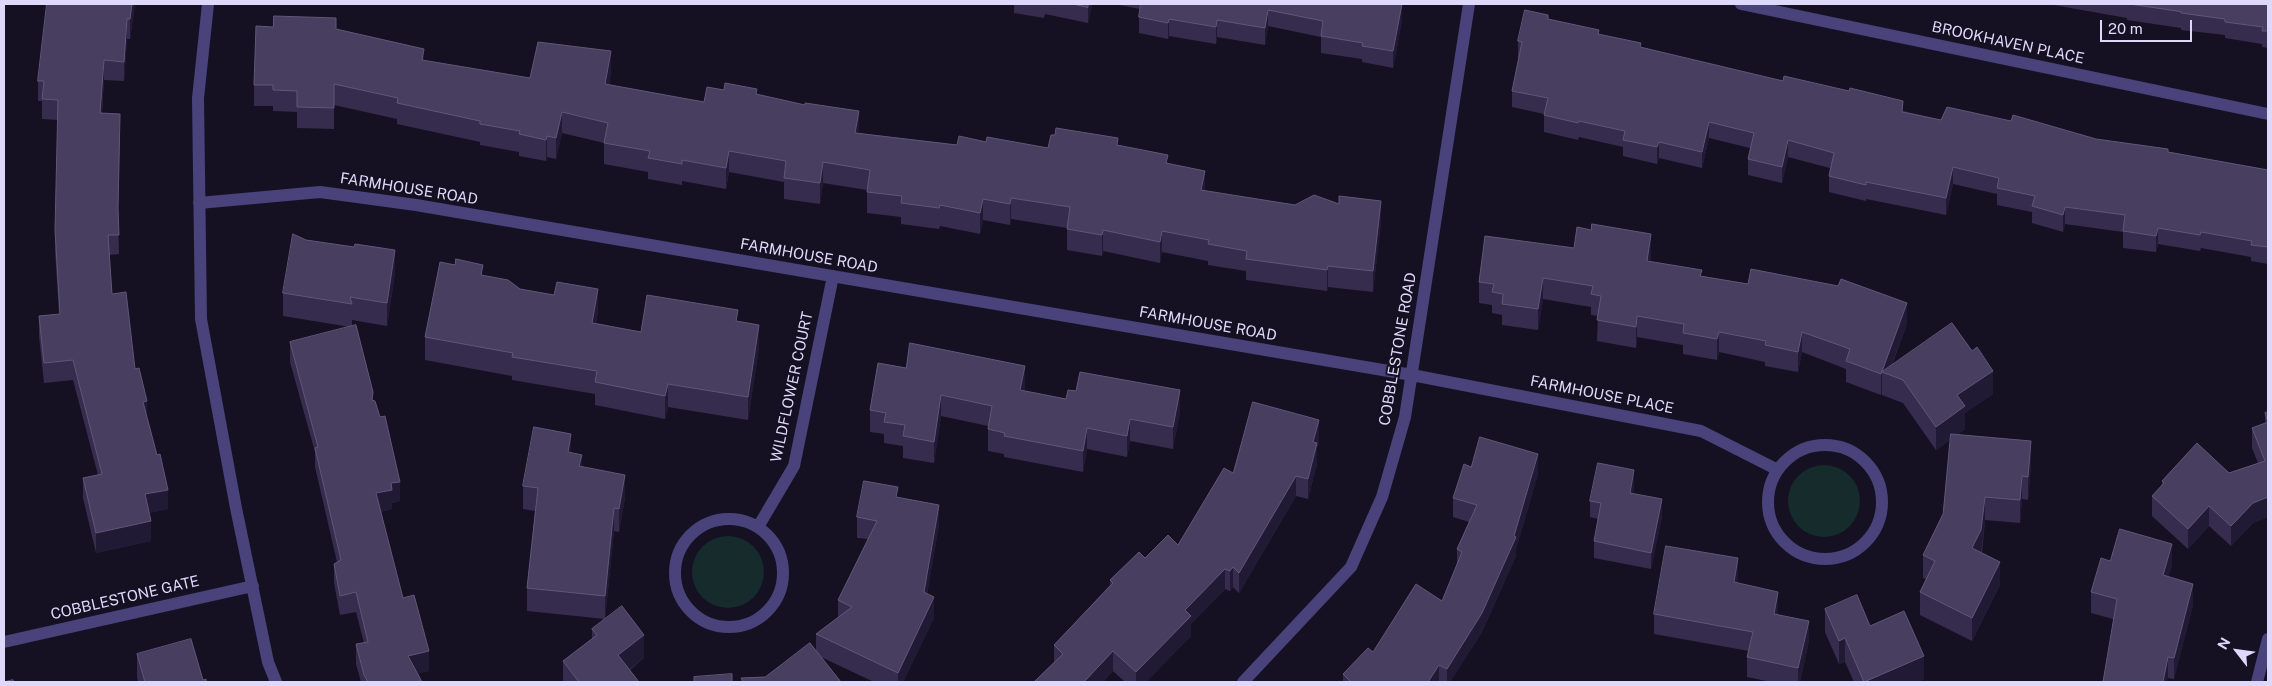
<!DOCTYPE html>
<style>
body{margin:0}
#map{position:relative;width:2272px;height:686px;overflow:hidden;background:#151122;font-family:"Public Sans",sans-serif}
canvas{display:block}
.frame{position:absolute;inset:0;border:5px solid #ded8fa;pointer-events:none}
.north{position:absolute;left:2212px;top:626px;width:50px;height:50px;-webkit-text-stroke:4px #151122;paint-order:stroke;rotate:300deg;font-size:14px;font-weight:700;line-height:20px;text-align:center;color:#ded8fa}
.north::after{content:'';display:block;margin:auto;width:18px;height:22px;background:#ded8fa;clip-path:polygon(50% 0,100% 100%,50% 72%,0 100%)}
.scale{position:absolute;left:2100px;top:20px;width:92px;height:22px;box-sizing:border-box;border:2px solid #ded8fa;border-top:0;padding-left:6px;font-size:15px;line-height:18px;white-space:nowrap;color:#ded8fa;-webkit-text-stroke:4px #151122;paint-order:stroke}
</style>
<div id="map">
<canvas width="2272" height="686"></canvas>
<div class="frame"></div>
<div class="north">N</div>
<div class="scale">20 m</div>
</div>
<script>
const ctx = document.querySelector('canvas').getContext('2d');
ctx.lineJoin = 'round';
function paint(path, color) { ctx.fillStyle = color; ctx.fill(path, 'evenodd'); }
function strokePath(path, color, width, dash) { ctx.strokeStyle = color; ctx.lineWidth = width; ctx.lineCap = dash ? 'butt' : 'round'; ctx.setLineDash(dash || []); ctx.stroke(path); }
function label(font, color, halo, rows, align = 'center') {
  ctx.font = font + ' "Public Sans",sans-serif'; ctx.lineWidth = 4; ctx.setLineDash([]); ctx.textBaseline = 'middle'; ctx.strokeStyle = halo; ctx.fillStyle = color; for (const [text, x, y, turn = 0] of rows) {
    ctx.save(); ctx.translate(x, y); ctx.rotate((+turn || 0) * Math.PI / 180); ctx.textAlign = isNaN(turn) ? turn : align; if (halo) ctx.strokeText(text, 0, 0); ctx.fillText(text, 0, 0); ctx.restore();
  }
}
const green = new Path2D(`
 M1788 501a36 36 0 1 1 72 0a36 36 0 1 1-72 0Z
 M692 572a36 36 0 1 1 72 0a36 36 0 1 1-72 0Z`);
const minor = new Path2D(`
 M208,4L198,98L201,319L236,508L268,662L276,682
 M1741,4L2268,114
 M199,203L320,192L416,205L1412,375L1701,431L1778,470
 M1768 502a57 57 0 1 1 114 0a57 57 0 1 1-114 0Z
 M675 573a54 54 0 1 1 108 0a54 54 0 1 1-108 0Z
 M758,527L794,466L833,276
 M4,642L253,586
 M1243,682L1351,567L1382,497L1405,417L1469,4
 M2257,682L2268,639`);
const wall = new Path2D(`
 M47,4H135L130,39H127L124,81L104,80L102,114L120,134L118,214L119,254L109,255L112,294L135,369L147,419L168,509L149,513L151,541L96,553L83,498V478L98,475L73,380L44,383L39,336V316L59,314L55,250L58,120L42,119V101H38V81Z
 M1014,4H1092L1088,23L1045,14L1044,18L1014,13Z
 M1114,4H1402V20L1393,68L1362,62V59L1321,53V37L1268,26L1265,45L1217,37L1216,44L1169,36L1168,39L1139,33V17L1140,9Z
 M2048,4H2268V48L2262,47V44L2225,38V35L2181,30V28L2127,20V18Z
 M1548,19L1641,48L1941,120L2096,139L2268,170V264L2251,261V257L2201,248L2200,251L2158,244L2156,252L2123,248V232L2065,224L2063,232L2032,223V212L1997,205V194L1953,184L1946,215L1866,199V201L1829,192V176L1830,168L1788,157L1782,183L1748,175V159L1750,148L1709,138L1702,168L1659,158L1657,164L1623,156V147L1579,137L1578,140L1544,132V114L1512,107V91L1519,58H1518V41Z
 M336,29L424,61L530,78L611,72L609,85L704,102L724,90L757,95L859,133L957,145L986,142L1048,148L1118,145L1168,163L1205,191L1381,222L1373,292L1328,287L1327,291L1246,280V271L1208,265V261L1162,252L1160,263L1103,251L1102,256L1067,250V228L1011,219L1010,225L983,220L980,234L940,226L939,229L901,224V217L867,213V190L823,183L820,204L784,199V182L729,172L726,189L682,181V185L648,179V172L604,164V143L562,133L556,159L547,157L546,161L519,156V152L480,145V142L397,124V119L334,105V129L297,128V112L273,111V106H254V85Z
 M306,240L395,273L387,326L352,320V326L373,400L400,501L392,503V509L380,512L403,598L429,671L418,673L422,682H361L356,664V644L364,643L356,612L340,615L334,583V564L337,562L315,467V452L290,362V342L350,327L283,316V293Z
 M1574,248L1651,255L1650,262L1702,276L1907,324L1892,365L1993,394L1965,413V429L1958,434L2031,464L2028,500L2022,499L2020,523L1985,520L1982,553L2000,585L1972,641L1920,615V592L1926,579L1923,578V555L1943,514L1950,440L1936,450L1903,403L1882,395V391L1881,395L1846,382V369L1802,352L1798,372L1765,366V362L1719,352L1717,360L1683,354V345L1637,337L1636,348L1597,341L1598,316L1591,315V307L1543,299L1538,330L1502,325V315L1492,313V305L1479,303V282Z
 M483,276L520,289L598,312L596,323L641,332L738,322L759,348L748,420L668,407L665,419L595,405V394L512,380V376L425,360V337Z
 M878,363L1025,387L1024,391L1066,399L1180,412L1173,449L1130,441L1127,457L1087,449L1083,472L1004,457V454L988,451V426L941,416L934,463L903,458V446L884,443V434L870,432V410Z
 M2268,412V517L2253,523L2231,546L2209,526L2188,549L2152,516V496L2162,486V481L2229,473L2258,463L2252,448V428L2265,423V413Z
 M1319,441L1317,448V464L1308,499L1296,496L1239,593L1233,587L1230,591L1225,589L1191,624V636L1146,682H1125L1113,671L1103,682H1034L1054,662V645L1110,585V580L1145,558L1178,545L1233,473Z
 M571,453L582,467L625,498L619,532L614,531L605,619L644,658L630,670L639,682H563V661L592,639V629L605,619L527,611V588L535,511L523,509V486Z
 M1471,467L1538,474L1516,549V556L1482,632L1450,682H1343V674L1442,601L1457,565V549L1469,522L1453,517V498Z
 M1634,487L1633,493L1662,516L1651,569L1594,558V541L1598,519L1590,517V501Z
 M898,497L939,525L927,594L934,618L903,682H874L821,657L841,682H741V678L765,677L816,651V634L838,617V600L868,539L857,538V517Z
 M2110,561L2172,565L2168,577L2193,605L2174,679L2168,678L2113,619L2091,613V592Z
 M1738,578L1737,583L1778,612V614L1809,641L1800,682H1771L1747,677V657L1749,651L1654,634V614Z
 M1825,609L1870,626L1924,679L1918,682H1854L1845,662L1839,664L1825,632Z
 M137,654L203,680L206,682H138L137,677Z`);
const shadedWall = new Path2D(`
 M132,4H135L130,39V19Z
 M1088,4H1092L1088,23Z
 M1402,4V20L1393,68V51Z
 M1268,10V26L1265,45V28Z
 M127,19V39L124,81V62Z
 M1169,19V36L1168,39V23Z
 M1217,20V37L1216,44V27Z
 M424,49V70L422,60Z
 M611,51V72L605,105V84Z
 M104,60V80L100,133V113Z
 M859,111V132L855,154V133Z
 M562,112V133L556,159V138Z
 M120,114V134L118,228V208Z
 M1709,122V138L1702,168V152Z
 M547,136V157L546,161V140Z
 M1788,140V157L1782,183V167Z
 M1659,142V158L1657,164V147Z
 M729,151V172L726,189V168Z
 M823,162V183L820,204V183Z
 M1953,167V184L1946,215V198Z
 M1205,171V192L1201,190Z
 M1011,198V219L1010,225V204Z
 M983,199V220L980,234V213Z
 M1381,201V222L1373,292V271Z
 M2065,207V224L2063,232V215Z
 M2158,228V244L2156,252V236Z
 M1103,230V251L1102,256V235Z
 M1162,231V252L1160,263V242Z
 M1651,234V255L1647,282V261Z
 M395,250V273L387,326V303Z
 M1328,266V287L1327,291V270Z
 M1543,278V299L1538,330V309Z
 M598,289V312L592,346V323Z
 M1907,303V324L1888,374L1882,372V391L1881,395V374Z
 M1637,316V337L1636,348V327Z
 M759,325V348L748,420V397Z
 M1719,332V352L1717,360V339Z
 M1802,332V352L1798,372V352Z
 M1025,366V387L1020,412V390Z
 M1993,371V394L1965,413V429L1936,450V427L1957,395Z
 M668,384V407L665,419V396Z
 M1180,390V412L1173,449V427Z
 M941,395V416L934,463V442Z
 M147,401V421L143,402Z
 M1130,419V441L1127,457V436Z
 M1319,420V441L1317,448V464L1308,499V479L1313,442Z
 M1087,428V449L1083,472V451Z
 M571,434V457L568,452Z
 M2031,441V464L2028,500V477Z
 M1538,454V474L1516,549V556L1482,632L1450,682H1447V669L1514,536Z
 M582,455V478L579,466Z
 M1634,470V487L1630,509V493Z
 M625,475V498L619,532V509Z
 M1296,476V496L1239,593V573Z
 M2022,476V499L2020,523V500Z
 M400,482V501L392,503V509L376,513V493L391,483Z
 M168,490V509L145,514V494Z
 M1985,497V520L1981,553L1972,548Z
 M2268,497V517L2253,523L2231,546V526L2253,503Z
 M1662,499V516L1651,569V553Z
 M939,505V525L924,613V592Z
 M2209,506V526L2188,549V529Z
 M614,508V531L605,619V596Z
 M151,521V541L96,553V533Z
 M2172,544V565L2163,596V575Z
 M1738,558V578L1734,602V582Z
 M2000,562V585L1972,641V618Z
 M1233,567V587L1230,591V571Z
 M1225,569V589L1191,624V636L1146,682H1136V672L1185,610Z
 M2193,584V605L2174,679V658Z
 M1778,592V612L1774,634V614Z
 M934,597V618L903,682H898V673Z
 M1809,621V641L1800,682H1798V668Z
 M644,635V658L618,678V655Z
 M1845,638V662L1839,664V641Z
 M429,651V671L408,675V656Z
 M1113,651V671L1103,682H1084Z
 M1924,656V679L1918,682H1864Z
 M2168,657V678L2167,682H2163Z
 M1439,665V682H1428Z`);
const building = new Path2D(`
 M47,4H132L130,19H127L124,62L104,60L100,113L120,114L118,208L119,235H108L112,294L126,292L135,369L139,368L147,401L143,402L157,455L160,454L168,490L145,494L151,521L96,533L83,478L102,474L73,360L44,363L39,316L60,314L55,230L58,100L42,99L44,81H38Z
 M1073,4H1088V7Z
 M1141,4H1402L1393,51L1362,46L1363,43L1321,36L1323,21L1268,10L1265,28L1217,20L1216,27L1169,19L1168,23L1139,17Z
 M2130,4H2268V31H2262L2263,27L2225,22V19L2181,13V12Z
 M1525,10L1548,15V19L1599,30L1598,34L1641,43L1640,47L1783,81L1784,76L1849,91L1850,88L1903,101L1902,112L1941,120L1947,107L2011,121L2013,115L2096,139L2168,149V152L2268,170V247L2251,245L2252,241L2201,232L2200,235L2158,228L2156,236L2123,231L2125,215L2065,207L2063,215L2032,206L2035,196L1997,188L1999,178L1953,167L1946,198L1866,182V185L1829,176L1834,153L1788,140L1782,167L1748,159L1754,133L1709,122L1702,152L1659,142L1657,147L1623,140L1625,131L1579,121L1578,123L1544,115L1548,98L1512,91L1522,42L1518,41Z
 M274,16L336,18V29L424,49L422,60L530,78L538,42L611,51L605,84L704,102L707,87L724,90L725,83L757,89L756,94L805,105V103L859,111L855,133L957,145L959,136L986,142L987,137L1048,148L1051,135H1055L1056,128L1118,138L1117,145L1168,155L1166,163L1205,171L1201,190L1295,205L1314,195L1339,204V196L1381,201L1373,271L1328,266L1327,270L1246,259L1247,251L1208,244L1209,240L1162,231L1160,242L1103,230L1102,235L1067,229L1070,207L1011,198L1010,204L983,199L980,213L940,205L939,208L901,203L902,196L867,192L870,170L823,162L820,183L784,178L786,161L729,151L726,168L682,160V164L648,158L650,151L604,143L608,123L562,112L556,138L547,136L546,140L519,134L520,131L480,124V121L397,103L398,98L334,84V108L297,107V91L273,90V85H254L256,26L273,27Z
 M1592,224L1651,234L1647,261L1702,270L1700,276L1748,284L1751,269L1838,286L1841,279L1907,303L1881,374L1846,361L1850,349L1802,332L1798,352L1765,345L1766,341L1719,332L1717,339L1683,333L1684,324L1637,316L1636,327L1597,320L1601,296L1591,294L1593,286L1543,278L1538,309L1502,304L1503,294L1492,292L1494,284L1479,282L1485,236L1574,248L1577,227L1591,230Z
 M293,234L306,240L354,247L355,244L395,250L387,303L350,297L352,304L283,293Z
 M456,259L483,265L481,275L508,280L520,289L554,295L557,282L598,289L592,323L641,332L647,295L738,310L736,321L759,325L748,397L668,384L665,396L595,382L597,371L512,357L513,353L425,337L440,262L455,265Z
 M1952,323L1972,351L1977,347L1993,371L1957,395L1965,406L1936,427L1903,380L1882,372Z
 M356,325L373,392L372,400L375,401L380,417L385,416L400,482L391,483L392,490L376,493L403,598L414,595L429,651L408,656L422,682H368L364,675L356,644L368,642L356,592L340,596L334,564L341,560L315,448L318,447L290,342Z
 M910,343L1025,366L1020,390L1066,399L1068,390L1076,391L1080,372L1180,390L1173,427L1130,419L1127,436L1087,428L1083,451L1004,436L1005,433L988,429L992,406L941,395L934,442L903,436L905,425L884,422L886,413L870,410L878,363L906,368Z
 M1253,402L1319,420L1313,442L1317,443L1308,479L1296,476L1239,573L1233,567L1230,571L1225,569L1185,610L1191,616L1136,672L1113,651L1084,682H1034L1063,654L1054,645L1113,583L1110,580L1139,552L1145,558L1168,535L1178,545L1224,468L1233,473Z
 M2268,412V497L2253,503L2231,526L2209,506L2188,529L2152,496L2164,483L2162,481L2197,443L2229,473L2265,461L2252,428L2268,422L2265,413Z
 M534,427L571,434L568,452L582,455L579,466L625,475L619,509L614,508L605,596L527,588L538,488L523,486Z
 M1951,434L2031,441L2028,477L2022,476L2020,500L1985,497L1981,530L1972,548L2000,562L1972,618L1920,592L1935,561L1923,555L1943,514Z
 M1480,437L1538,454L1514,536L1516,537L1482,613L1447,669L1439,665L1428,682H1351L1343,674L1368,648L1373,652L1416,584L1442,601L1462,552L1457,549L1477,505L1453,498L1464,464L1471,467Z
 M1598,463L1634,470L1630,493L1662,499L1651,553L1594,541L1601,503L1590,501Z
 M864,481L898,487L896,497L939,505L924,592L934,597L898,673L816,634L852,607L838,600L877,521L857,517Z
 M2120,529L2172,544L2163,575L2193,584L2174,658L2168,657L2163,682H2103L2117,599L2091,592L2101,558L2110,561Z
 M1666,546L1738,558L1734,582L1778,592L1774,614L1809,621L1798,668L1747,657L1753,632L1654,614Z
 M1857,595L1870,626L1904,611L1924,656L1864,682L1845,638L1839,641L1825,609Z
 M622,606L644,635L618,655L639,682H579L563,661L597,635L592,629Z
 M191,639L203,680L206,679V682H145L137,654Z
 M810,643L841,682H744L741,678L765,677Z
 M732,674V682H694V677Z
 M13,680L14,682H4Z`);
const streetNames = [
 ["BROOKHAVEN PLACE",2008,43,12],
 ["FARMHOUSE ROAD",409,189,9],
 ["FARMHOUSE ROAD",809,256,10],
 ["FARMHOUSE ROAD",1208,324,10],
 ["COBBLESTONE ROAD",1398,349,-80],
 ["WILDFLOWER COURT",792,387,-78],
 ["FARMHOUSE PLACE",1602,395,11],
 ["COBBLESTONE GATE",125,598,-13]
];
paint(green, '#152b2c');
strokePath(minor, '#49427b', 12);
paint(wall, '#362d4e');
paint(shadedWall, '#211a35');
paint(building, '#483f60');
strokePath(building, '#5f5778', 1);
label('15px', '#ded8fa', '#151122', streetNames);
</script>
